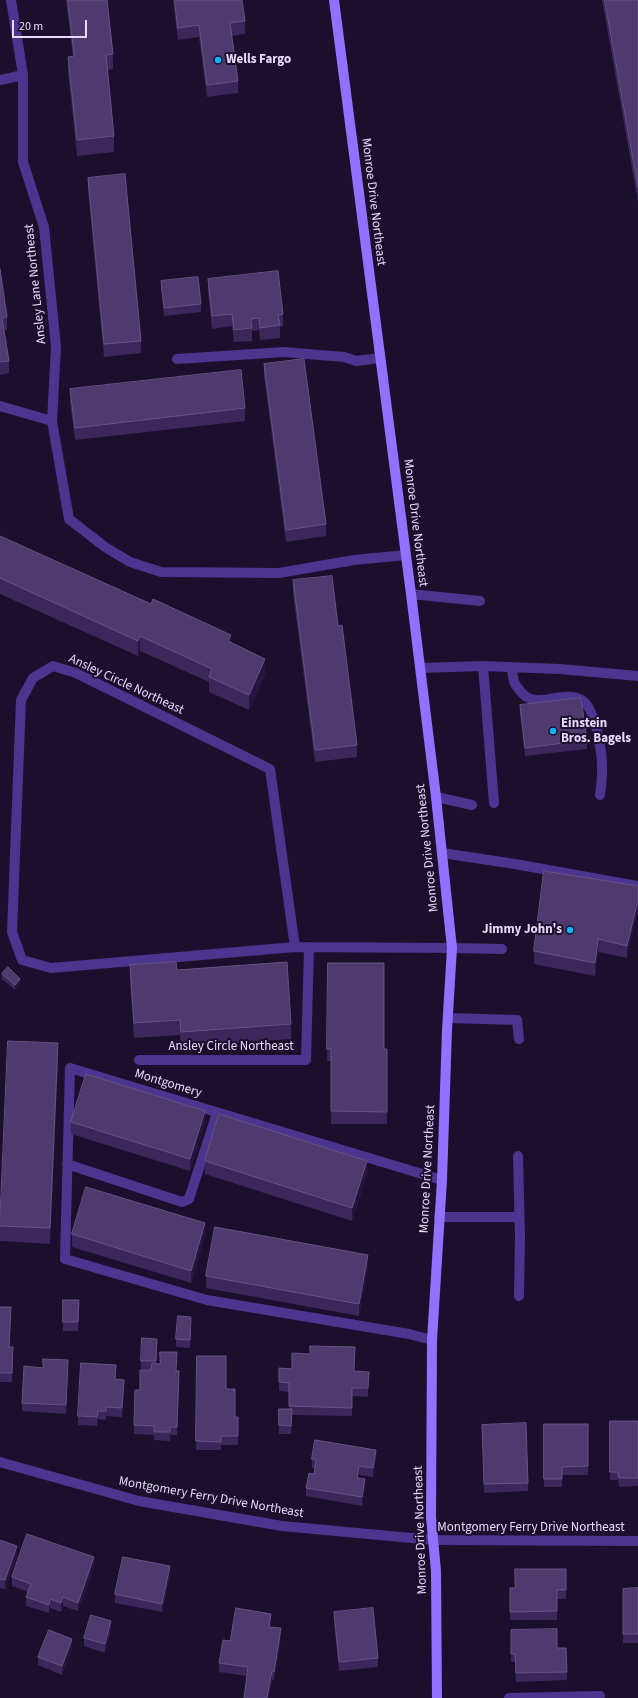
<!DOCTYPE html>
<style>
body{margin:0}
#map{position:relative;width:638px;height:1698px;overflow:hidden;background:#1a0f2c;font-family:"Source Sans 3",sans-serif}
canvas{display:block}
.scale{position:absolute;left:12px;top:20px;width:75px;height:18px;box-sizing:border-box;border:2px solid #e6daff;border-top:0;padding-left:5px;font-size:12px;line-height:14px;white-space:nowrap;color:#e6daff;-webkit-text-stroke:3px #1a0f2c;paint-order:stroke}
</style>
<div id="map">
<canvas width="638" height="1698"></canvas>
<div class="scale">20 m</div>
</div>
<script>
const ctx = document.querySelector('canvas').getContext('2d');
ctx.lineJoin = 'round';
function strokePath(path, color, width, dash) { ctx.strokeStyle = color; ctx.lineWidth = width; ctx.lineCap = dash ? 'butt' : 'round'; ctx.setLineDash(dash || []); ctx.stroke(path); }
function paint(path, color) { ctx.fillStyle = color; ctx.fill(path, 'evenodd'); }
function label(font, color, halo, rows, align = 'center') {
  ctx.font = font + ' "Source Sans 3",sans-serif'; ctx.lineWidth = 4; ctx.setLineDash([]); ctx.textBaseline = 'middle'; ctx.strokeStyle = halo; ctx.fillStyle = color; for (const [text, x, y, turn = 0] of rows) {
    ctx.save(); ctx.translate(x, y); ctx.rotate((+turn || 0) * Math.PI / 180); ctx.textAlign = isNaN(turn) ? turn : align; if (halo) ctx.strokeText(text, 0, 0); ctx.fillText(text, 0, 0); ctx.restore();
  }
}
const service = new Path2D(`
 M177,359L284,352L344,357L356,361L380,358
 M411,594L480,601
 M483,666L494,803
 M420,668L483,666L560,669L638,676
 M512,668C513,681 513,683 522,693C538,711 563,688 583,701C596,710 603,757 602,773C602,780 601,788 600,795
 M436,797L472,805
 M442,853L515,864L638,886
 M452,948L502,949
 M448,1018L517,1020L519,1039
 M518,1156L520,1236L519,1296
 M439,1217H519
 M509,1698L600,1696`);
const minor = new Path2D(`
 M11,0L23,75V162L44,227L56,347L52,421L69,519L105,547L130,562L161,572L279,573L354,560L406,555
 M0,80L23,75
 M0,406L52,421
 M295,947L270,769L76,673L53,666L33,678L21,700L12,932L22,960L51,968L295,947L452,948
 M139,1060H306L309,947
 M67,1164L182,1202L189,1199L217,1113
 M432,1340L409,1334L207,1300L65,1259L70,1068L442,1180
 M0,1462L139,1501L282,1526L433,1540L638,1541`);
const secondary = new Path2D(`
 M334,0L411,594L436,797L452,948L447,1030L442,1180L432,1340L431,1517L436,1571L437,1698`);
const wall = new Path2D(`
 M66,0H107L113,54V69L107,70L114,136V152L77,156L68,72V57L73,56Z
 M173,0H242L245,21V34L232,36L238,81V93L207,97L199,37L178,40Z
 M602,0H638V202Z
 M88,178L141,341V353L104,357L88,190Z
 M0,269L7,317V330H4L9,361V373L0,375Z
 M208,279L283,314V326L280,327V338L260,340L259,330L252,331V341L234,342L232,326L212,329L208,291Z
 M161,281L201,304V312L164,316L161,289Z
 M264,364L326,524V536L286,542L264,376Z
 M70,389L245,408V421L75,440L70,402Z
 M0,527V536L231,643L265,674L249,710L209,692V682L140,651L138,656L0,594Z
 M293,580L338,626L357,745V757L315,762L293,593Z
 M520,705L587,740V749L525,756L520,714Z
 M638,886L627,958L598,952L595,976L534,964V951Z
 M328,963L384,1049H387V1124H331V1061H327Z
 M130,965L177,970L291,1024V1039L181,1047L180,1035L134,1038L130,981Z
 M2,974L20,983L15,990L2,979Z
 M58,1059L50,1244L0,1241V1222Z
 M71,1122L205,1123L190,1171L71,1134Z
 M205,1161L367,1174L352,1221L205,1174Z
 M72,1234L205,1235L191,1283L72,1247Z
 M368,1267L359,1316L206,1288V1276Z
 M63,1300H79L78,1331H63Z
 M0,1307L11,1316L9,1347L13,1356L12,1382H0Z
 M191,1325L190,1348L176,1347V1339Z
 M157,1339L156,1363L176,1371L179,1379L177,1435H170V1441L154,1440V1435L134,1434V1425L140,1390L151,1370L141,1369V1361Z
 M197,1356L226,1389L235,1417H238V1445H221V1450H196Z
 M43,1368L68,1369L66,1414L22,1411V1403Z
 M279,1368L369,1372L368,1397L352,1396V1416L292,1415L291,1434H279V1409H289V1392L279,1391Z
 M116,1379L124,1388L122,1417L106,1416V1420L98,1419L97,1426L78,1425V1416Z
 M610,1421H638V1486L619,1487L618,1480H610Z
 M544,1424H588V1475H562V1487H544Z
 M482,1425L528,1483V1491L484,1493Z
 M312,1459H376L373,1477L359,1475V1478L365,1488L362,1506L306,1496V1488L314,1474L315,1468H312Z
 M0,1540L17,1555L5,1589L0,1588Z
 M94,1566L78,1611L63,1606L61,1612L50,1608L49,1613L26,1606V1597L28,1592L12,1586V1577Z
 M566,1569V1599H557V1620H510V1588H515Z
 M170,1575L162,1612L115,1603V1594Z
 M638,1588V1643H623V1589Z
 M334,1612L378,1658V1667L339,1671L334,1621Z
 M271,1622L270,1627L281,1637L274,1680L219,1672V1663L230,1641Z
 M111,1630L105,1653L84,1646V1638Z
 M511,1630L557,1648H566L567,1680L516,1682L515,1662H511Z
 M72,1647L62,1675L38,1665V1657Z`);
const shadedWall = new Path2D(`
 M231,635V650L228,641Z
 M140,636V651L138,656V641Z
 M265,659V674L249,710V695Z
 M638,900V912L627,958V946Z
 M598,939V952L595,976V963Z
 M20,979V983L15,990V985Z
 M58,1043V1059L50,1244V1228Z
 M205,1111V1123L190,1171V1159Z
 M367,1161V1174L352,1221V1208Z
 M205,1223V1235L191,1283V1271Z
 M368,1255V1267L359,1316V1304Z
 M191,1317V1325L190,1348V1340Z
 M68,1360V1369L66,1414V1405Z
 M124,1380V1388L122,1417V1408Z
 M376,1450V1459L373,1477V1468Z
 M359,1466V1475L357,1487V1478Z
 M365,1479V1488L362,1506V1497Z
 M17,1546V1555L5,1589V1580Z
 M94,1557V1566L78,1611V1603Z
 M170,1566V1575L162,1612V1604Z
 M63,1597V1606L61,1612V1603Z
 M50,1599V1608L49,1613V1605Z
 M271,1614V1622L269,1635V1627Z
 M111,1621V1630L105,1653V1644Z
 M281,1628V1637L274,1680V1672Z
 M72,1639V1647L62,1675V1666Z
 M272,1671V1680L269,1698H267Z`);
const building = new Path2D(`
 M68,0H107L113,54L106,55L114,136L77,140L68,57L74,56Z
 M175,0H242L245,21L230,23L238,81L207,85L199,25L178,28Z
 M605,0H638V187Z
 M125,174L141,341L104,344L88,178Z
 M0,269L7,317L2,318L9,361L0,362Z
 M278,271L283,314L278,315L280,325L260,328L259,318L251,319L252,328L234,330L232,314L212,316L208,279Z
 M198,277L201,304L164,308L161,281Z
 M304,359L326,524L286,530L264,364Z
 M241,370L245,408L75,428L70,389Z
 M0,536L151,604L153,599L231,635L228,641L265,659L249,695L209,677L212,669L140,636L138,641L0,578Z
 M332,576L338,626L342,625L357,745L315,750L293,580Z
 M581,698L587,740L525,748L520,705Z
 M544,871L638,886V900L627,946L598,939L595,963L534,951Z
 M176,962L177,970L287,962L291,1024L181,1032L180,1020L134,1023L130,965Z
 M328,963H384V1049H387V1112L331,1111V1049H327Z
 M8,967L20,979L15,985L2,974Z
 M8,1041L58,1043L50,1228L0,1226Z
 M86,1074L205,1111L190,1159L71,1122Z
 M219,1114L367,1161L352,1208L205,1161Z
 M86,1187L205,1223L191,1271L72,1234Z
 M215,1227L368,1255L359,1304L206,1276Z
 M63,1300H79L78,1322H63Z
 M0,1307H11L9,1347H13L12,1373H0Z
 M178,1316L191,1317L190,1340L176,1339Z
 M142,1338L157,1339L156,1361H141Z
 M310,1346L355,1347L354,1371L369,1372L368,1388H352V1408L289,1406V1383L279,1382V1368L292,1369V1353L310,1354Z
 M160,1352H177L176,1371H179L177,1427H170V1432H154V1426L134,1425L135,1390H140V1370H151L152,1363L160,1364Z
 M197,1356H226V1389H235V1417H238V1436H221V1442L196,1441Z
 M43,1359L68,1360L66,1405L22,1403L24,1366L43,1368Z
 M81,1363L116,1365L115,1379L124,1380L122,1408L106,1407V1411H98L97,1417L78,1416Z
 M279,1409H292L291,1426L279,1425Z
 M610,1421H638V1478H619L618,1472H610Z
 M526,1423L528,1483L484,1484L482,1425Z
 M544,1424H588V1466L562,1467V1479H544Z
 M315,1440L376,1450L373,1468L359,1466L357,1478L365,1479L362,1497L306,1488L309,1473L314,1474L316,1459H312Z
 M27,1534L94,1557L78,1603L63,1597L61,1603L50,1599L49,1605L26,1597L31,1584L12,1577Z
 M0,1540L17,1546L5,1580L0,1579Z
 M123,1557L170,1566L162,1604L115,1594Z
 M515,1569H566V1590H557V1611L510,1612V1588H515Z
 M638,1588V1634H623V1589Z
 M236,1608L271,1614L269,1627L281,1628L274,1672L272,1671L267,1698H244L248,1667L219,1663L223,1640L230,1641Z
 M373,1608L378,1658L339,1662L334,1612Z
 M91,1615L111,1621L105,1644L84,1638Z
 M557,1629V1648H566L567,1672L516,1673L515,1654H511V1630Z
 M49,1630L72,1639L62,1666L38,1657Z`);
const markers = [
 [218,60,4,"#06b4ff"],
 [553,731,4,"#06b4ff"],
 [570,930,4,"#06b4ff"]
];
const poiNames = [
 ["Wells Fargo",226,60],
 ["Einstein",561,724],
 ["Bros. Bagels",561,739],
 ["Jimmy John's",562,930,"right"]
];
const streetNames = [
 ["Monroe Drive Northeast",373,202,83],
 ["Ansley Lane Northeast",36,284,-96],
 ["Monroe Drive Northeast",415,523,83],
 ["Ansley Circle Northeast",126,685,25],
 ["Monroe Drive Northeast",428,848,-96],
 ["Ansley Circle Northeast",231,1047],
 ["Montgomery",168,1084,17],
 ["Monroe Drive Northeast",428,1169,-87],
 ["Montgomery Ferry Drive Northeast",211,1498,10],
 ["Montgomery Ferry Drive Northeast",531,1528],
 ["Monroe Drive Northeast",421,1530,-92]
];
strokePath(service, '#4b368f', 10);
strokePath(minor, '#4b368f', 10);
strokePath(secondary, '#9171ff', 10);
paint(wall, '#3c275b');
paint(shadedWall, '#271541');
paint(building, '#4e3a6d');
strokePath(building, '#665384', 1);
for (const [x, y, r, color] of markers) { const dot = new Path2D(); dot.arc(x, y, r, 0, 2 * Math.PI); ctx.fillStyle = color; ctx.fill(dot); strokePath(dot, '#1a0f2c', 1.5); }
label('bold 13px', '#e6daff', '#1a0f2c', poiNames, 'left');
label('13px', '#e6daff', '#1a0f2c', streetNames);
</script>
